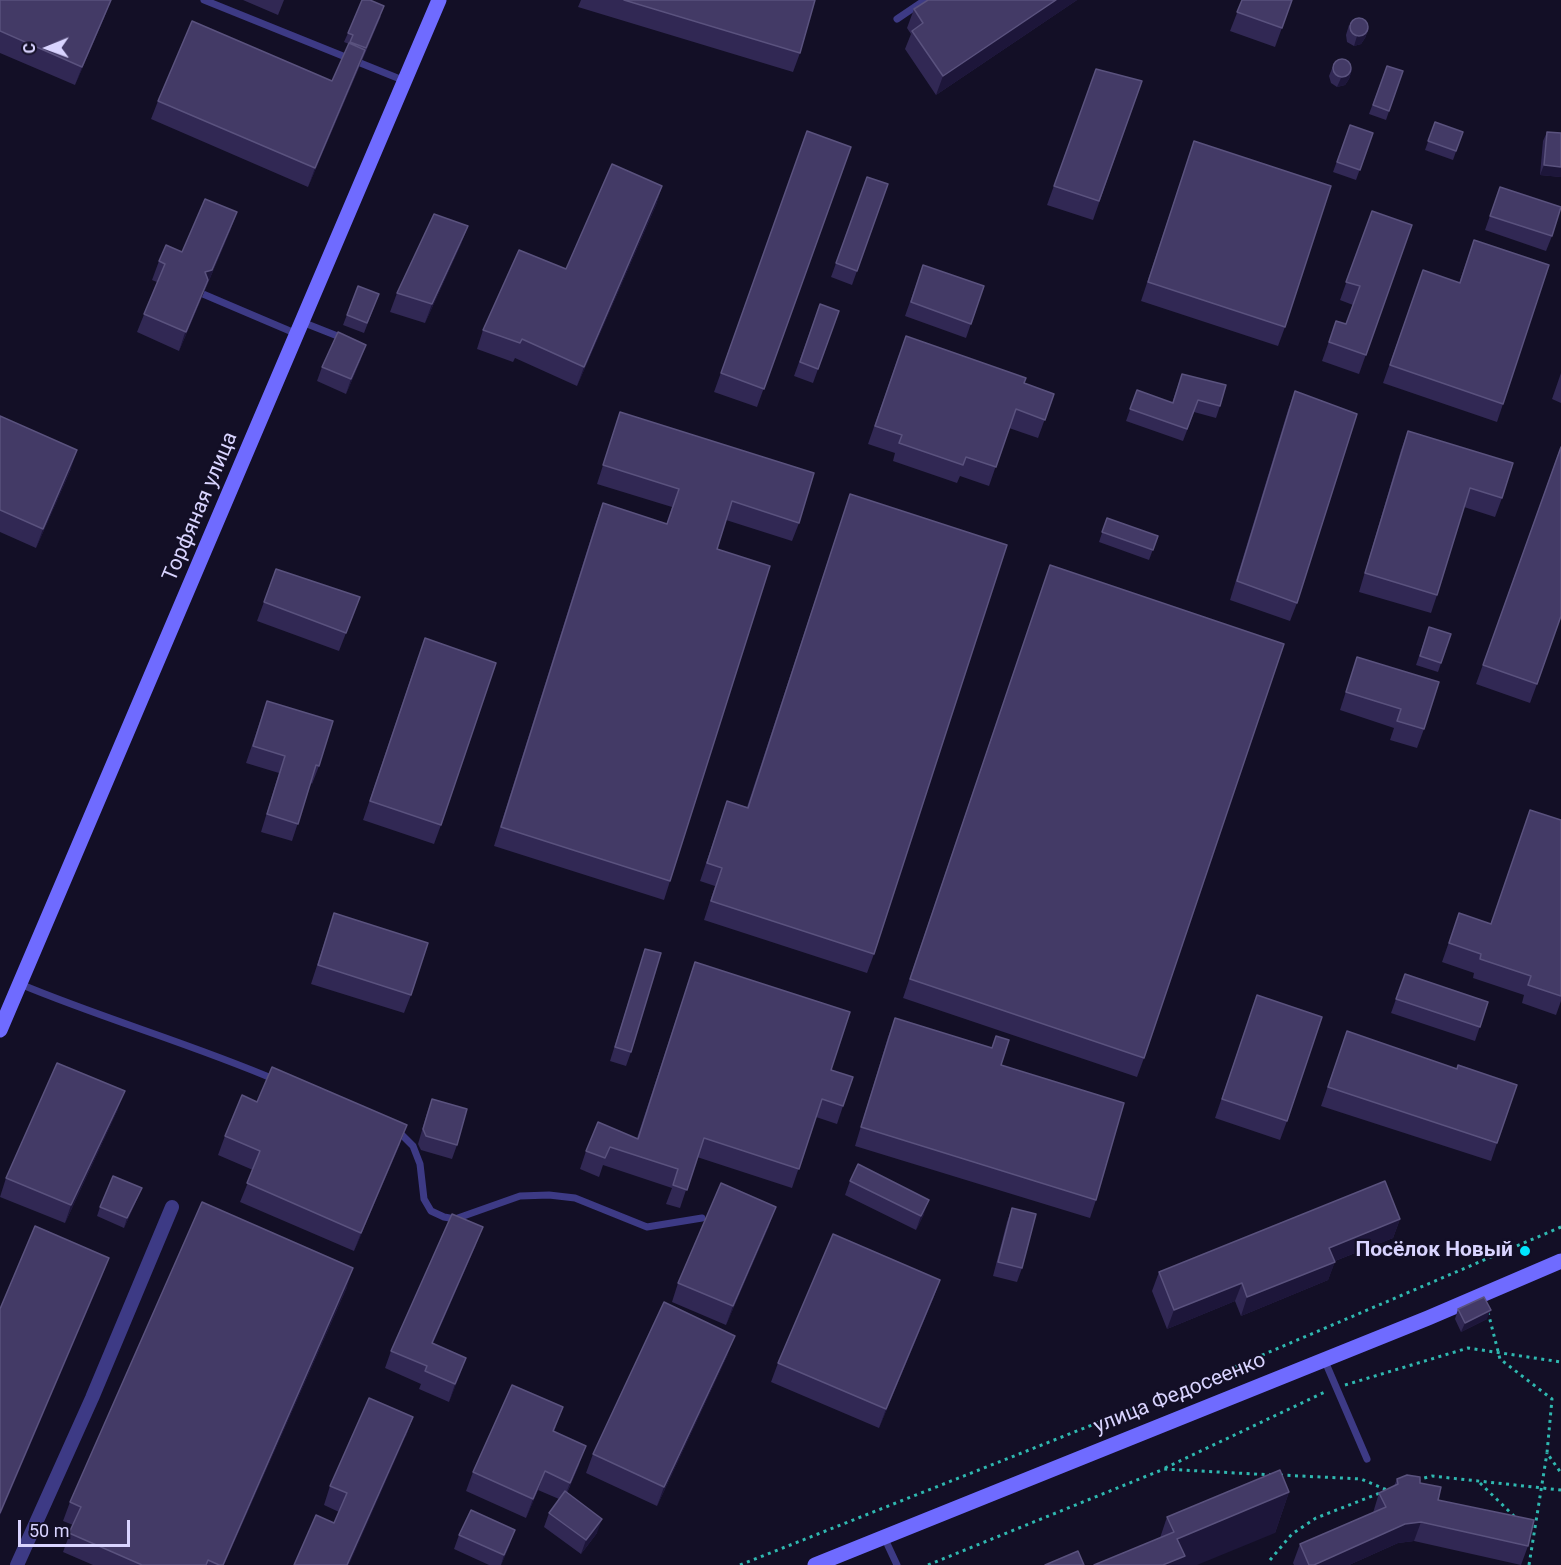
<!DOCTYPE html>
<meta charset="utf-8">
<style>
body{margin:0}
#map{position:relative;width:1561px;height:1565px;overflow:hidden;background:#130f26;font-family:Roboto,sans-serif}
canvas{display:block}
.north{position:absolute;left:18px;top:18px;width:60px;height:60px;-webkit-text-stroke:4px #130f26;paint-order:stroke;rotate:269deg;font-size:16px;font-weight:700;line-height:24px;text-align:center;color:#d9d4ff}
.north::after{content:'';display:block;margin:auto;width:21px;height:27px;background:#d9d4ff;clip-path:polygon(50% 0,100% 100%,50% 72%,0 100%)}
.scale{position:absolute;left:18px;top:1520px;width:112px;height:27px;box-sizing:border-box;border:3px solid #d9d4ff;border-top:0;padding-left:8px;font-size:18px;line-height:21px;white-space:nowrap;color:#d9d4ff;-webkit-text-stroke:4px #130f26;paint-order:stroke}
</style>
<div id="map">
<canvas width="1561" height="1565"></canvas>
<div class="north">С</div>
<div class="scale">50 m</div>
</div>
<script>
const ctx = document.querySelector('canvas').getContext('2d');
ctx.lineJoin = 'round';
function strokePath(path, color, width, dash) { ctx.strokeStyle = color; ctx.lineWidth = width; ctx.lineCap = dash ? 'butt' : 'round'; ctx.setLineDash(dash || []); ctx.stroke(path); }
function paint(path, color) { ctx.fillStyle = color; ctx.fill(path, 'evenodd'); }
function label(font, color, halo, rows, align = 'center') {
  ctx.font = font + ' Roboto,sans-serif'; ctx.lineWidth = 4.5; ctx.setLineDash([]); ctx.textBaseline = 'middle'; ctx.strokeStyle = halo; ctx.fillStyle = color; for (const [text, x, y, turn = 0] of rows) {
    ctx.save(); ctx.translate(x, y); ctx.rotate((+turn || 0) * Math.PI / 180); ctx.textAlign = isNaN(turn) ? turn : align; if (halo) ctx.strokeText(text, 0, 0); ctx.fillText(text, 0, 0); ctx.restore();
  }
}
const path = new Path2D(`
 M1488,1312L1500,1359L1552,1399L1547,1453L1561,1473
 M1345,1385L1468,1348L1561,1362
 M1165,1468L1327,1391
 M1280,1475L1361,1479L1387,1490
 M1417,1480L1432,1476L1561,1490
 M1480,1483L1516,1518
 M1270,1560L1292,1534L1316,1518L1385,1491
 M740,1565L1190,1386L1561,1227
 M928,1565L1164,1469L1273,1475
 M1529,1565L1547,1453`);
const lane = new Path2D(`
 M204,0L405,81
 M897,19L925,0
 M203,294L297,334
 M302,322L340,337
 M20,984C104,1019 192,1044 276,1080
 M397,1130L413,1146L420,1164L424,1199L431,1211L444,1217L455,1219L520,1196L549,1195L575,1198L647,1227L702,1218
 M1324,1359L1367,1459
 M884,1537L897,1565`);
const street = new Path2D(`
 M17,1565L92,1398L172,1207`);
const secondary = new Path2D(`
 M0,1030L439,0
 M815,1565L1428,1318L1561,1261`);
const wall = new Path2D(`
 M0,0H111L104,18L75,85L0,53Z
 M243,0H284L278,15Z
 M581,0H815L800,53L793,72L578,7Z
 M928,0H1077L936,95L905,49L911,34L907,28L914,9Z
 M1242,0H1292L1275,47L1230,31Z
 M381,16L308,187L151,119L158,101L332,81L349,44L344,42L348,33Z
 M1349,25L1369,28L1365,38L1361,44L1354,46L1347,42L1346,35Z
 M1333,66L1352,69L1349,79L1345,85L1337,87L1331,83L1329,76Z
 M1387,66L1403,71L1386,120L1369,114Z
 M1096,69L1142,81L1093,220L1047,205Z
 M1435,122L1463,132L1453,160L1425,150Z
 M1350,125L1373,133L1356,180L1333,172Z
 M807,131L851,147L757,407L714,392Z
 M1547,132L1561,133V177L1540,175L1543,141Z
 M1194,141L1285,327L1278,346L1141,301Z
 M867,177L888,184L852,285L831,277Z
 M662,186L656,205L577,386L515,358L513,362L477,349L483,330L566,269Z
 M1500,187L1552,236L1546,251L1485,230Z
 M1372,211L1412,225L1359,374L1322,361L1336,321L1346,324L1353,305L1340,300Z
 M237,212L230,231L179,351L137,332L157,282L152,280L159,261L182,252Z
 M468,226L461,244L425,323L390,312L397,293Z
 M1474,240L1503,404L1497,422L1383,383L1423,270L1459,283Z
 M923,265L984,286L966,338L905,316Z
 M358,286L379,294L364,333L343,325Z
 M820,304L839,311L813,383L794,376Z
 M899,355L1024,383L1054,394L1038,438L1009,428L989,486L960,476L957,483L893,461L895,453L868,444Z
 M361,359L346,394L317,381L322,367Z
 M1561,373V403L1552,399Z
 M1182,374L1220,406L1216,418L1194,412L1183,441L1126,421L1137,390L1172,403Z
 M1295,391L1297,603L1290,621L1230,600L1288,410Z
 M620,412L799,523L792,541L726,520L717,549L670,881L664,900L494,846L596,522L603,503L667,524L672,507L597,484Z
 M0,416L71,469L36,548L0,532Z
 M1408,431L1502,498L1495,517L1464,507L1437,595L1431,613L1359,592L1401,450Z
 M1561,446L1537,684L1530,703L1476,684Z
 M850,494L874,954L867,973L704,920L715,886L700,881L727,801L747,807Z
 M1107,518L1158,536L1149,560L1099,542Z
 M1050,565L1144,1058L1137,1077L903,998Z
 M276,569L360,597L339,651L257,621Z
 M1429,627L1451,634L1438,672L1416,665Z
 M418,657L441,825L434,844L363,820Z
 M1357,657L1424,729L1417,748L1390,740L1394,728L1340,710Z
 M267,701L319,766L312,784L311,783L292,841L261,832L279,773L246,763Z
 M1530,810L1561,820V1001L1556,1015L1522,1003L1524,995L1473,978L1474,973L1442,962L1459,913L1491,924Z
 M334,913L411,995L404,1013L311,984Z
 M645,949L631,1052L626,1066L610,1061Z
 M695,962L831,1070L843,1106L837,1124L816,1117L792,1188L697,1157L680,1208L666,1204L672,1188L603,1165L599,1177L580,1169L586,1151L637,1138Z
 M1405,974L1488,1002L1475,1041L1391,1013Z
 M1257,995L1287,1121L1280,1140L1215,1118Z
 M895,1018L992,1048L996,1036L1001,1065L1096,1200L1090,1218L855,1146L888,1037Z
 M1347,1031L1497,1143L1491,1161L1321,1106Z
 M432,1099L457,1145L452,1159L421,1150L418,1144L427,1113Z
 M257,1102L400,1144L354,1251L240,1202L253,1170L218,1155L225,1136Z
 M118,1109L65,1223L0,1197L6,1178Z
 M850,1181L924,1214L916,1230L845,1195Z
 M138,1197L124,1228L97,1216L100,1207Z
 M1012,1208L1022,1268L1017,1282L993,1276L1007,1222Z
 M1400,1219L1393,1238L1335,1261L1328,1280L1241,1316L1235,1301L1167,1329L1152,1291L1159,1272Z
 M769,1226L726,1325L672,1302L678,1283Z
 M476,1245L433,1343L466,1358L449,1402L419,1389L421,1384L385,1368L391,1351Z
 M940,1280L933,1299L879,1428L771,1382L778,1363Z
 M347,1287L224,1565H93L63,1552L73,1525L63,1521L70,1502Z
 M1458,1309L1487,1319L1461,1332L1455,1319Z
 M728,1354L657,1506L586,1473L593,1454Z
 M413,1417L406,1436L334,1523L339,1512L324,1505L330,1486Z
 M556,1426L554,1432L579,1465L567,1493L597,1533L581,1554L544,1527L549,1513L559,1499L538,1490L526,1518L466,1491L473,1472Z
 M1397,1479L1420,1483L1438,1500L1528,1546L1521,1565L1414,1541L1398,1543L1349,1565H1294L1293,1563L1300,1544L1373,1513L1379,1493L1394,1486Z
 M1289,1492L1275,1533L1160,1538L1167,1517Z
 M459,1535L510,1544L501,1565H489L454,1549Z`);
const shadedWall = new Path2D(`
 M111,0L104,18L75,85L82,67Z
 M1056,0H1077L936,95L943,76Z
 M1369,28L1365,38L1361,44L1354,46L1357,36Z
 M365,50L358,68L308,187L315,168Z
 M1352,69L1349,79L1345,85L1337,87L1341,78Z
 M1544,165L1561,167V177L1540,175Z
 M662,186L656,205L577,386L584,367Z
 M237,212L230,231L179,351L205,272Z
 M468,226L461,244L425,323L432,304Z
 M366,345L361,359L346,394L351,379Z
 M77,450L71,469L36,548L43,529Z
 M125,1091L118,1109L65,1223L71,1205Z
 M407,1125L400,1144L354,1251L361,1233Z
 M142,1188L138,1197L124,1228L127,1218Z
 M929,1200L924,1214L916,1230L921,1216Z
 M776,1207L769,1226L726,1325L733,1306Z
 M1400,1219L1393,1238L1322,1266L1329,1248Z
 M483,1227L476,1245L426,1360L432,1343Z
 M109,1258L102,1277L0,1516V1513Z
 M1335,1262L1328,1280L1241,1316L1247,1297Z
 M353,1268L347,1287L224,1565H223Z
 M940,1280L933,1299L879,1428L886,1409Z
 M1242,1283L1235,1301L1167,1329L1174,1310Z
 M1491,1310L1487,1319L1461,1332L1465,1323Z
 M735,1336L728,1354L657,1506L664,1487Z
 M466,1358L460,1375L449,1402L455,1384Z
 M563,1407L556,1426L546,1450L553,1431Z
 M413,1417L406,1436L349,1565H347Z
 M586,1446L579,1465L563,1501L570,1483Z
 M545,1471L538,1490L526,1518L533,1499Z
 M1289,1492L1275,1533L1197,1565H1163L1177,1539Z
 M602,1519L597,1533L581,1554L586,1540Z
 M1421,1522L1414,1541L1398,1543L1349,1565H1314L1405,1524Z
 M515,1530L510,1544L501,1565L504,1555Z`);
const building = new Path2D(`
 M0,0H111L82,67L0,31Z
 M362,0H370L384,6L366,48L350,42L353,35L348,33Z
 M624,0H815L800,53Z
 M928,0H1056L943,76L912,31L923,23L914,9Z
 M1242,0H1292L1282,28L1237,12Z
 M1350 27a9 9 0 1 1 18 0a9 9 0 1 1-18 0Z
 M192,21L332,81L349,43L365,50L315,168L158,101Z
 M1333 68a9 9 0 1 1 18 0a9 9 0 1 1-18 0Z
 M1387,66L1403,71L1389,111L1373,105Z
 M1096,69L1142,81L1099,201L1054,186Z
 M1435,122L1463,132L1456,151L1428,141Z
 M1350,125L1373,133L1360,170L1337,162Z
 M807,131L851,147L764,389L721,373Z
 M1547,132L1561,133V167L1544,165Z
 M1194,141L1331,186L1285,327L1148,282Z
 M612,164L662,186L584,367L522,339L520,343L483,330L519,250L566,269Z
 M867,177L888,184L857,271L836,263Z
 M1500,187L1561,207L1552,236L1490,216Z
 M205,199L237,212L212,270L205,272L208,280L186,332L144,314L165,264L159,261L166,245L182,252Z
 M1372,211L1412,225L1366,355L1329,342L1336,321L1346,324L1360,286L1346,282Z
 M434,214L468,226L432,304L397,293Z
 M1474,240L1549,265L1503,404L1390,365L1423,270L1460,283Z
 M923,265L984,286L971,324L911,302Z
 M358,286L379,294L367,323L347,315Z
 M820,304L839,311L818,369L800,362Z
 M338,332L366,345L351,379L322,367Z
 M906,336L1026,378L1024,383L1054,394L1045,420L1016,409L996,467L966,457L963,465L899,443L902,435L875,426Z
 M1182,374L1226,385L1220,406L1198,400L1187,429L1130,409L1137,390L1173,403Z
 M1295,391L1357,414L1297,603L1237,581Z
 M620,412L814,473L799,523L732,501L717,549L770,566L670,881L501,827L603,503L667,524L679,489L603,465Z
 M0,416L77,450L43,529L0,510Z
 M1408,431L1513,463L1502,498L1470,488L1437,595L1365,573Z
 M1561,447V616L1537,684L1483,665Z
 M850,494L1007,545L874,954L711,901L722,868L707,863L727,801L748,808Z
 M1107,518L1158,536L1153,550L1102,532Z
 M1050,565L1284,644L1144,1058L910,979Z
 M276,569L360,597L346,633L264,602Z
 M1429,627L1451,634L1441,663L1420,656Z
 M425,638L496,663L441,825L370,801Z
 M1357,657L1439,682L1424,729L1397,721L1401,709L1346,692Z
 M267,701L333,721L319,766L316,765L298,824L267,814L285,756L253,746Z
 M1530,810L1561,820V996L1528,985L1531,976L1480,959L1481,954L1449,943L1459,913L1491,924Z
 M334,913L428,943L411,995L318,965Z
 M645,949L661,953L631,1052L615,1047Z
 M695,962L850,1012L831,1070L853,1077L843,1106L822,1099L799,1169L704,1138L687,1190L673,1185L678,1169L610,1147L605,1158L586,1151L598,1122L638,1139Z
 M1405,974L1488,1002L1480,1027L1396,999Z
 M1257,995L1322,1017L1287,1121L1222,1099Z
 M895,1018L992,1048L996,1036L1009,1040L1001,1065L1124,1103L1096,1200L861,1127Z
 M1347,1031L1457,1069L1458,1065L1517,1085L1497,1143L1328,1087Z
 M57,1063L125,1091L71,1205L6,1178Z
 M272,1067L407,1125L361,1233L247,1183L260,1151L225,1136L242,1095L257,1102Z
 M432,1099L467,1109L457,1145L426,1136L423,1129Z
 M858,1164L929,1200L921,1216L850,1181Z
 M113,1176L142,1188L127,1218L100,1207Z
 M1385,1181L1400,1219L1329,1248L1335,1262L1247,1297L1242,1283L1174,1310L1159,1272Z
 M721,1183L776,1207L733,1306L678,1283Z
 M202,1202L353,1268L223,1565H219L208,1560L206,1565H142L69,1533L81,1507L70,1502Z
 M1012,1208L1036,1214L1022,1268L998,1262Z
 M452,1214L483,1227L432,1343L466,1358L455,1384L425,1371L427,1366L391,1351Z
 M35,1226L109,1258L0,1513V1309Z
 M833,1234L940,1280L886,1409L778,1363Z
 M1484,1297L1491,1310L1465,1323L1458,1309Z
 M664,1302L735,1336L664,1487L593,1454Z
 M512,1385L563,1407L553,1431L586,1446L570,1483L545,1471L533,1499L473,1472Z
 M369,1398L413,1417L347,1565H294L316,1515L334,1523L347,1493L330,1486Z
 M1280,1470L1289,1492L1177,1539L1185,1556L1163,1565H1094L1174,1532L1167,1517Z
 M1407,1475L1420,1477V1483L1441,1487L1438,1500L1534,1520L1528,1546L1421,1522L1405,1524L1314,1565H1309L1300,1544L1386,1507L1379,1493L1398,1484L1397,1479Z
 M565,1491L602,1519L586,1540L549,1513Z
 M471,1510L515,1530L504,1555L459,1535Z
 M1078,1551L1084,1565H1045Z`);
const markers = [
 [1525,1251,6,"#00e5ff"]
];
const streetNames = [
 ["Торфяная улица",201,507,-67],
 ["улица Федосеенко",1180,1394,-22]
];
const poiNames = [
 ["Посёлок Новый",1513,1251]
];
strokePath(path, '#2fb8b0', 3, [3, 4.5]);
strokePath(lane, '#3d3a85', 7);
strokePath(street, '#3d3a85', 14);
strokePath(secondary, '#6f6bff', 15);
paint(wall, '#312854');
paint(shadedWall, '#1d163a');
paint(building, '#433a66');
strokePath(building, '#5a527e', 1.5);
for (const [x, y, r, color] of markers) { const dot = new Path2D(); dot.arc(x, y, r, 0, 2 * Math.PI); ctx.fillStyle = color; ctx.fill(dot); strokePath(dot, '#130f26', 2); }
label('21px', '#d9d4ff', '#130f26', streetNames);
label('bold 21px', '#d9d4ff', '#130f26', poiNames, 'right');
</script>
